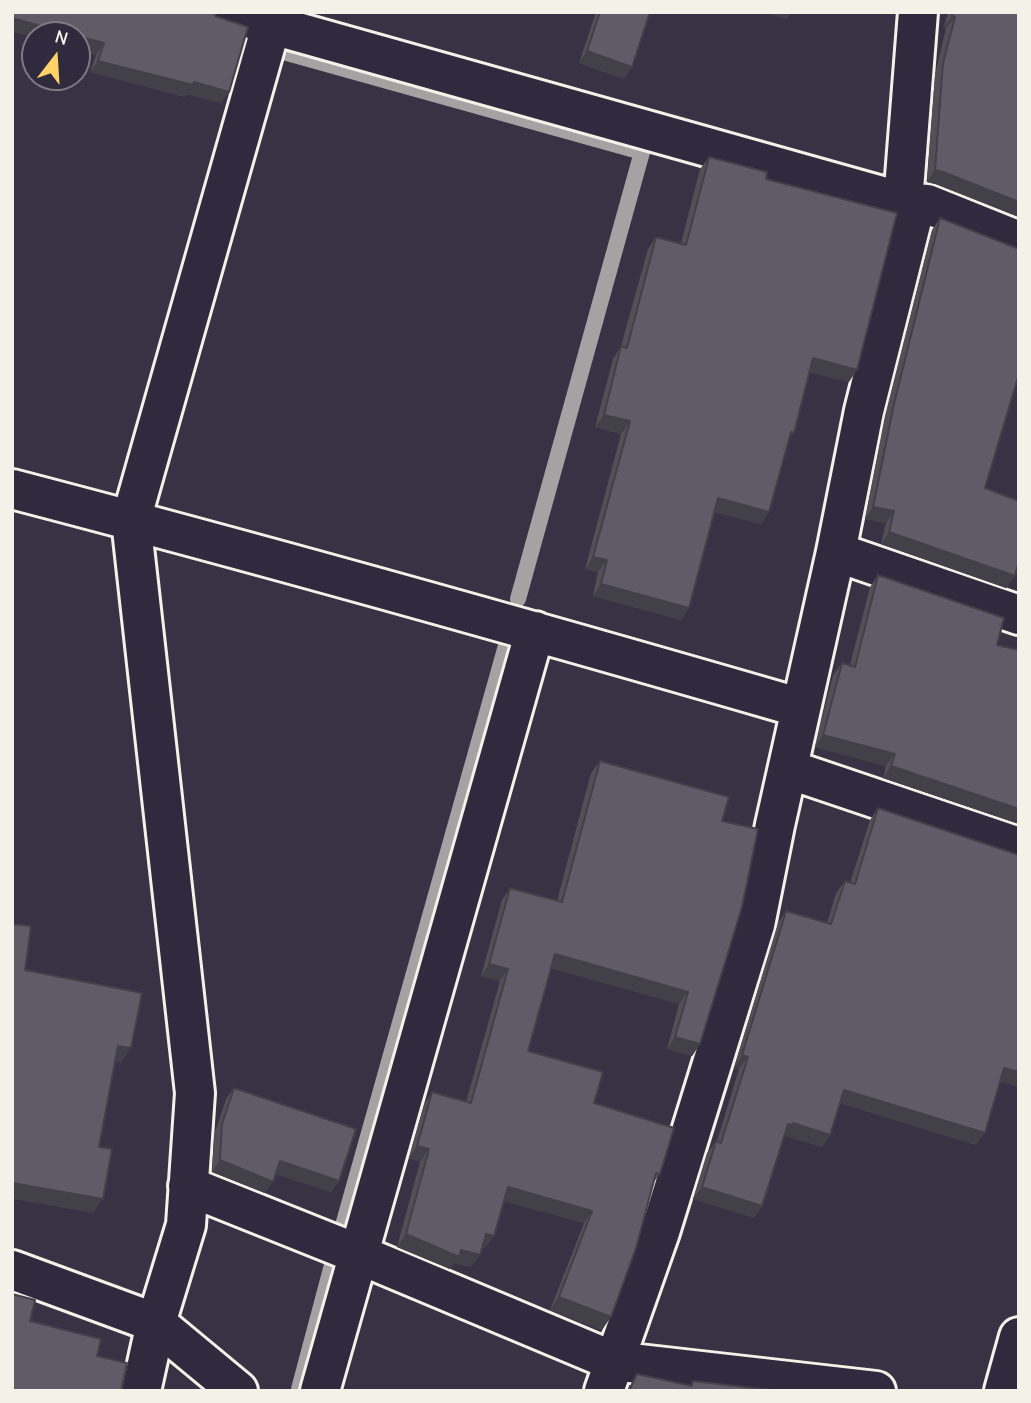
<!DOCTYPE html>
<style>
body{margin:0}
#map{position:relative;width:1031px;height:1403px;overflow:hidden;background:#373244;font-family:"Comic Neue",sans-serif}
canvas{display:block}
.frame{position:absolute;inset:0;border:14px solid #f4f1e8;pointer-events:none}
.north{position:absolute;left:21px;top:21px;width:70px;height:70px;box-sizing:border-box;background:#2f2a3d;border:2px solid #7e7a81;border-radius:50%;rotate:17deg;font-size:19px;font-weight:700;line-height:28px;text-align:center;color:#f4f1e8}
.north::after{content:'';display:block;margin:auto;width:24px;height:32px;background:#ffd166;clip-path:polygon(50% 0,100% 100%,50% 72%,0 100%)}
</style>
<div id="map">
<canvas width="1031" height="1403"></canvas>
<div class="frame"></div>
<div class="north">N</div>
</div>
<script>
const ctx = document.querySelector('canvas').getContext('2d');
ctx.lineJoin = 'round';
function strokePath(path, color, width, dash) { ctx.strokeStyle = color; ctx.lineWidth = width; ctx.lineCap = dash ? 'butt' : 'round'; ctx.setLineDash(dash || []); ctx.stroke(path); }
function paint(path, color) { ctx.fillStyle = color; ctx.fill(path, 'evenodd'); }
const stream = new Path2D(`
 M287,53L642,152L518,599
 M342,1229L507,642
 M299,1389L333,1261`);
const street = new Path2D(`
 M226,12L903,202L927,204L1019,241
 M12,489C276,558 539,632 801,708
 M836,552L1019,615
 M788,769L1019,847
 M188,1186L358,1254L613,1361L876,1391
 M141,1391L156,1323L186,1225L195,1093L131,520L275,12
 M320,1391L535,631
 M604,1391L660,1232L755,925L775,825L836,552L864,411L913,216L903,202L918,12
 M1004,1391L1019,1337`);
const secondary = new Path2D(`
 M12,1270L156,1323L238,1391`);
const wall = new Path2D(`
 M596,12H650L632,67L624,79L579,63Z
 M948,12H1019L935,184L927,182L935,75L946,28H944Z
 M215,16L229,92L221,103L187,94L185,97L90,72L96,55L77,50V35Z
 M709,157L766,179L849,382L810,372L789,440L769,512L761,524L715,512L689,608L681,620L593,596L598,572L585,569L621,434L595,427L613,359L621,346L648,249L656,237L681,243L700,169Z
 M940,218L1017,380L985,488L1015,574L1006,588L881,544L886,523L865,519L885,416L932,230Z
 M878,575L997,645L1019,650V824L883,778L886,766L815,747L833,675L842,663L850,665L870,587Z
 M600,761L722,821L700,1044L692,1056L667,1049L679,1004L551,968L528,1051L594,1103L660,1174L653,1183L602,1330L550,1310L584,1223L504,1201L485,1248L482,1247L480,1255L471,1267L454,1263L450,1269L397,1247L420,1162L409,1158L424,1105L432,1092L466,1102L500,981L481,976L502,900L510,888L557,901L591,773Z
 M878,808L1018,1087L1000,1081L976,1145L840,1103L830,1135L822,1147L785,1136L783,1137L762,1206L754,1218L693,1199L707,1153L716,1141H717L739,1069L734,1068L778,923L786,911L827,923L836,893L845,881L850,883L870,820Z
 M234,1088L339,1181L331,1192L276,1174L265,1193L212,1172L214,1135L226,1099Z
 M637,1374L690,1385L693,1381L779,1391H627Z`);
const shadedWall = new Path2D(`
 M762,12H791L787,19Z
 M952,16L955,17L946,28H944Z
 M12,18L73,35H35V38L12,32Z
 M77,36L104,43L96,55L77,50Z
 M587,51L632,67L624,79L579,63Z
 M98,61L194,82L229,92L221,103L187,94L185,97L90,72Z
 M935,170L943,172L1019,202V217L935,184L927,182Z
 M813,358L857,370L849,382L805,371Z
 M604,415L630,421L621,434L595,427Z
 M718,498L769,512L761,524L710,511Z
 M873,507L894,511L886,523L865,519Z
 M889,532L1015,576L1006,588L881,544Z
 M593,557L607,560L598,572L585,569Z
 M1019,560V575L1010,572Z
 M601,584L689,608L681,620L593,596Z
 M823,735L895,754L886,766L815,747Z
 M891,766L1019,809V824L883,778Z
 M555,954L688,992L679,1004L546,967Z
 M489,964L508,969L500,981L481,976Z
 M675,1037L700,1044L692,1056L667,1049Z
 M118,1046L131,1048L121,1063L108,1060Z
 M742,1055L748,1057L739,1069L734,1068Z
 M1004,1068L1019,1072V1085L1018,1087L996,1080Z
 M844,1090L985,1133L976,1145L836,1102Z
 M793,1123L830,1135L822,1147L785,1136L784,1137L788,1124Z
 M417,1146L429,1149L420,1162L409,1158Z
 M220,1160L273,1182L265,1193L212,1172Z
 M280,1161L339,1181L331,1192L272,1173Z
 M12,1183L103,1199L93,1213L12,1199Z
 M508,1187L592,1211L584,1223L499,1200Z
 M702,1187L762,1206L754,1218L693,1199Z
 M406,1234L461,1250L480,1255L471,1267L454,1263L450,1269L397,1247Z
 M486,1234L494,1236L485,1248L478,1246Z
 M559,1297L611,1317L602,1330L550,1310Z`);
const building = new Path2D(`
 M12,12H216L215,16L248,27L229,92L194,82L193,85L98,61L104,43L77,36V35H73L12,18Z
 M600,12H650L632,67L587,51Z
 M953,12H1019V202L943,172L935,170L943,63L955,17L952,16Z
 M709,157L767,172L766,179L897,213L857,370L813,358L794,433L791,432L769,512L718,498L689,608L601,584L607,560L593,557L630,421L604,415L621,346L627,348L656,237L686,245Z
 M940,218L1019,249V374L985,488L1019,501V560L1015,576L889,532L894,511L873,507L894,404Z
 M878,575L1004,618L997,645L1019,650V809L891,766L895,754L823,735L842,663L855,667Z
 M600,761L729,797L722,821L758,829L742,907L700,1044L675,1037L688,992L555,954L528,1051L603,1072L594,1103L674,1128L660,1174L656,1173L636,1248L611,1317L559,1297L592,1211L508,1187L494,1236L486,1234L480,1255L461,1250L459,1257L406,1234L429,1149L417,1146L432,1092L471,1103L508,969L489,964L510,888L562,902Z
 M878,808L1019,855V1072L1004,1068L985,1133L844,1090L830,1135L793,1123L792,1125L788,1124L762,1206L702,1187L716,1141L721,1143L748,1057L742,1055L786,911L831,924L845,881L855,884Z
 M12,924L31,926L25,970L142,993L131,1048L118,1046L99,1147L112,1149L103,1199L12,1183Z
 M234,1088L356,1129L339,1181L280,1161L273,1182L220,1160L222,1124Z
 M12,1294L35,1300L30,1321L101,1339L97,1356L127,1363L121,1391H12Z
 M637,1374L692,1386L693,1381L779,1391H629Z`);
strokePath(stream, '#a6a2a4', 16);
strokePath(street, '#f4f1e8', 44);
strokePath(secondary, '#f4f1e8', 44);
strokePath(street, '#2f2a3d', 38);
strokePath(secondary, '#2f2a3d', 38);
paint(wall, '#524f59');
paint(shadedWall, '#424048');
paint(building, '#5f5c67');
strokePath(building, '#424048', 2);
</script>
